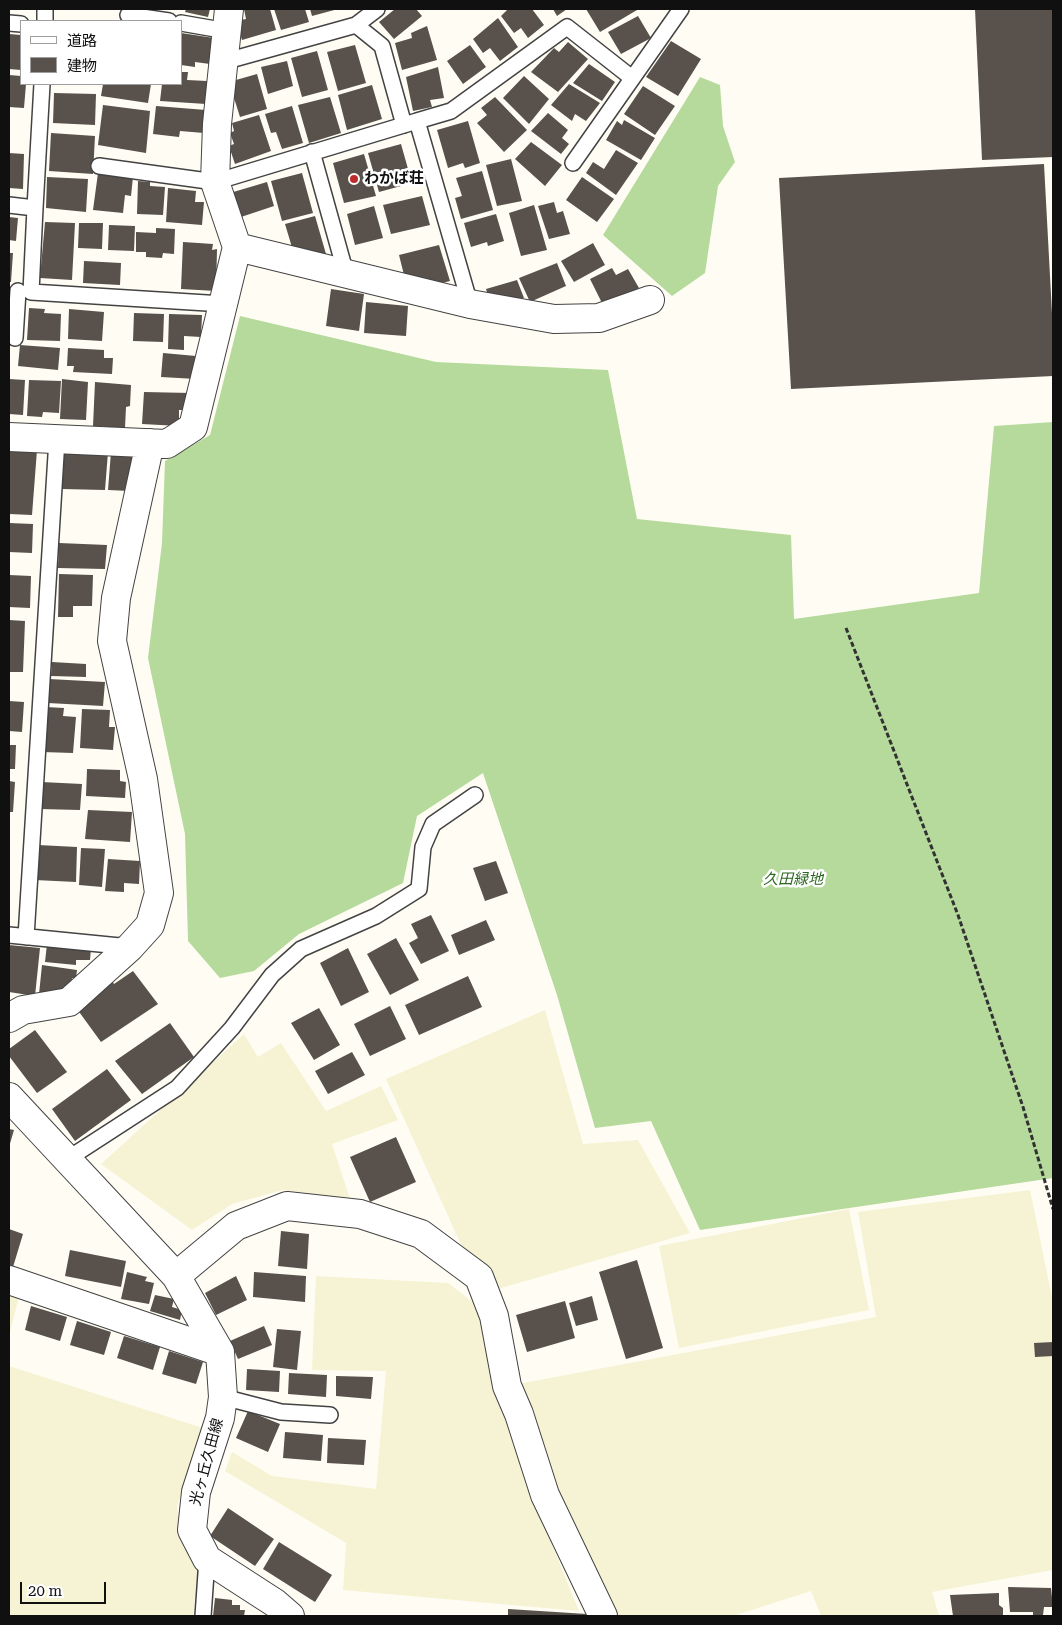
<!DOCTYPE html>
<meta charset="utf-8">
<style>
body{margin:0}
#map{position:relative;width:1062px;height:1625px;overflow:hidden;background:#fffdf3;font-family:"Roboto Serif","Noto Sans JP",serif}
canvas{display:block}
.frame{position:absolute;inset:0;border:10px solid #101010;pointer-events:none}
.legend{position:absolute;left:20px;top:20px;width:162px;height:65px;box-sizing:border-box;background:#fff;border:1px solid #9f9f9f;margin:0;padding:6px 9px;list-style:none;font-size:15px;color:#101010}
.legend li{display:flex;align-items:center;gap:10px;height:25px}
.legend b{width:25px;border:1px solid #9f9f9f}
.scale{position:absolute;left:20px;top:1582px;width:86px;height:22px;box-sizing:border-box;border:2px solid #101010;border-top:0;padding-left:6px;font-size:15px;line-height:18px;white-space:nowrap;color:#101010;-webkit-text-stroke:4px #fff;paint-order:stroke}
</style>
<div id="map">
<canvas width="1062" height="1625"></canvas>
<div class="frame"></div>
<ul class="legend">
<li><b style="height:6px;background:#fff"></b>道路</li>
<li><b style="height:14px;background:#58514c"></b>建物</li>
</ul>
<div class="scale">20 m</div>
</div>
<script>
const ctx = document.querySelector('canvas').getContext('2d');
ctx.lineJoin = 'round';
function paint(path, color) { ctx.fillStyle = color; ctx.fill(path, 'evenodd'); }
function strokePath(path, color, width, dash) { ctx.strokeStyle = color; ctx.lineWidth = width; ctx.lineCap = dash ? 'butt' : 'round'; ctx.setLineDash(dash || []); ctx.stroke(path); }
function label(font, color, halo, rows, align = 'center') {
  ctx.font = font + ' "Roboto Serif","Noto Sans JP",serif'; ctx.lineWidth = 5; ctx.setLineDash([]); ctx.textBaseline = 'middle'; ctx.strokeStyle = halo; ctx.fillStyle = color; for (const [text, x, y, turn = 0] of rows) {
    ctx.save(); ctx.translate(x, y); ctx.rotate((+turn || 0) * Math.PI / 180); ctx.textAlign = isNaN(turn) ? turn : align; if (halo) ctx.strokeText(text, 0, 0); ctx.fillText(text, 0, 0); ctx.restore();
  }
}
const farmland = new Path2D(`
 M545,1010L583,1144L638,1140L690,1233L498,1289L463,1249L386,1079Z
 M244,1034L258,1057L281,1043L326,1111L381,1086L398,1120L332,1144L350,1199L283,1190L232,1204L192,1230L101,1164Z
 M1030,1190L1053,1302V1570L932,1592L939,1616H821L811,1591L733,1616H611L507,1386L876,1317L858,1212Z
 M849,1209L869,1310L679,1348L659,1246Z
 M316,1276L448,1283L478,1306L536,1506L579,1611L343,1590L346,1543L225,1471L232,1452L272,1476L376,1489L386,1371L312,1370Z
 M9,1294L19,1297L9,1336Z
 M9,1366L206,1429L177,1506L181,1533L198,1567L193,1616H9Z`);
const forest = new Path2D(`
 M700,77L720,85L723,126L735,162L718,186L705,273L672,296L603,235Z
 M240,316L436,362L608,370L637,519L791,535L794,619L979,593L994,426L1053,422V1178L700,1230L651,1121L595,1128L557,995L483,773L417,816L403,883L299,934L254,971L220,978L188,941L185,834L148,658L162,543L165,461L210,435Z`);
const building = new Path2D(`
 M186,9H210L208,17L185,12Z
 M244,9H270L276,30L242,40L236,21L246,19Z
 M274,9H305L309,22L281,30Z
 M310,9H338L312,16Z
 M395,9H416L422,16L394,39L379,22Z
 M508,9H532L544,25L528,38L521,28L514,33L501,16Z
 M553,9H567L557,16Z
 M586,9H636L637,10L600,32Z
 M975,9H1053V157L982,160Z
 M638,16L651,38L621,54L608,32Z
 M498,18L518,47L500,61L490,48L483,53L473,39Z
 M427,26L437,60L402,70L395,43L412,38L411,33Z
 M181,33L214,38L210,64L195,62V67L181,65Z
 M9,34L21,35V70L9,69Z
 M671,41L701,59L678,96L646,77Z
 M568,42L588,59L558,92L531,72L554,48L559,52Z
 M355,45L366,83L338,91L327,52Z
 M470,45L486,67L463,84L447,61Z
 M317,51L328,90L302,97L291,58Z
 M287,61L293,86L268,94L261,67Z
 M589,64L615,82L602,101L573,83Z
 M438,67L444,98L430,100L432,107L413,111L406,77Z
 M181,72H188L187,80L207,81L206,104L160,101L162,84H181Z
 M257,74L267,109L240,117L229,82Z
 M9,75L21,76V84H26L24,108L9,107Z
 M524,76L549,99L529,124L503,98Z
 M103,84H151L148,103L101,96Z
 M569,84L600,103L586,121L575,114L572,121L551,105Z
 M372,85L382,119L347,130L338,95Z
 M643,86L675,106L655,135L624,114Z
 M54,93L96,94L95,125L53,123Z
 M330,97L341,133L309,143L298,105Z
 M495,97L527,130L504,152L477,123L487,115L481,108Z
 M103,105L150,111L146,153L98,145Z
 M156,106L206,110L204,133L180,131L179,137L153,134Z
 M292,106L303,143L282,149L276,132L271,133L265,114Z
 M548,113L568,130L562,138L569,144L561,154L531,131Z
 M259,115L271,151L235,164L229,146L234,144L230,133L234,131L232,123Z
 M624,120L655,138L641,160L606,140L617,121L622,125Z
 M468,121L480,163L465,168L463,163L448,168L437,130Z
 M51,133L95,136L93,174L49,171Z
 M531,142L562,165L545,186L515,159Z
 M401,144L412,183L379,192L368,153Z
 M616,150L638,163L616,195L586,173L593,162L604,169Z
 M9,153L24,154L23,189L9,188Z
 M364,154L376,196L344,203L333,163Z
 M511,159L522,201L497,206L486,165Z
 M1044,164L1053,332V376L791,389L779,178Z
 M482,171L493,210L461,219L455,198L462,196L456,178Z
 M98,173L133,177L131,196L125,195L123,213L93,210Z
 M302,173L313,213L282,221L271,181Z
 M47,177L88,179L86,212L46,208Z
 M582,177L614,199L597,222L566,200Z
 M138,181L150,182V186L165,187L163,215L137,214Z
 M267,182L274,206L238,218L230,193Z
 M168,188L196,191L195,202H204L202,225L166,222Z
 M422,196L430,225L391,234L383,205Z
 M554,202L557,213L563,211L570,234L549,239L538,206Z
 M534,205L547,250L521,256L509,213Z
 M374,206L383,238L355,245L347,214Z
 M496,214L504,241L488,246L487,242L471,247L464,223Z
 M315,216L326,254L307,258L294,254L285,224Z
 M9,217L18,218L16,241L9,240Z
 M45,222L75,223L72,280L40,278Z
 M79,223H103L102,249L78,248Z
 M109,225L135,226L134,251L108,250Z
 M156,228L175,229L174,254L163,253L162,258L146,257V252H136V232L156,233Z
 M183,242L213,244L212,250L217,249L216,291L181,289Z
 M593,243L605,265L574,282L561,261Z
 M439,245L450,281L427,287L406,283L399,255Z
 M9,253H13L11,282H9Z
 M84,261L121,263L120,285L83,283Z
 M557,263L566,286L530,302L519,278Z
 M612,268L616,275L628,269L639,288L603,305L590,279Z
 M517,280L524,298L507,304L489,299L486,289Z
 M331,289L364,294L359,331L326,326Z
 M366,302L408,306L406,336L364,333Z
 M29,308L45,309L44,313L61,314L60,341L27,340Z
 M69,309L104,312L102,341L68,339Z
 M134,313L164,314L163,342L133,341Z
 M169,314L202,315L201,337L184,336V350L168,349Z
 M20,345L60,348L58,370L18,366Z
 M68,348L104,350V358H113L112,374L73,372L74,366H67Z
 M163,353L196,356V379L161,377Z
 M9,379L25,380L23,415L9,414Z
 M62,379L88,382L86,420L60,419Z
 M29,380L61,381L59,413L43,412L42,417L27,416Z
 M95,382L131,385L130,406L126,407L125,428L93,426Z
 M144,392L191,393L190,410H179V426L142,424Z
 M9,448L37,450L32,515L9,514Z
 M63,451L108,452L105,490L62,489Z
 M111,452L137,453L130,491L108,490Z
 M9,523L33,524L32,553L9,552Z
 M59,543L107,545L105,569L58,568Z
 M59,574L93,575L92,606H73V617H58Z
 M9,575L31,576L30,608L9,607Z
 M9,620L25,621L23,672H9Z
 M52,662L86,664V677L51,676Z
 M49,679L105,682L103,706L48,703Z
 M9,701L24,702L22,732L9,731Z
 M46,707L64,708L63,716L76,717L73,753L42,752Z
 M82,709L110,710L109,727H115L113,750L80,748Z
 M9,745H16L15,769H9Z
 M87,769L120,770V781L126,782L125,798L86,796Z
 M9,781L15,782L13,812H9Z
 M41,782L82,784L80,810L40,809Z
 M88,810L132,812L130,842L85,839Z
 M38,845L77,847L76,882L35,880Z
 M81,848L105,849L102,887L79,885Z
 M108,859L140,861L139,884L124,883V892L105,891Z
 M496,861L508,893L485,901L473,868Z
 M431,915L449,951L421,964L409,943L418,938L411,924Z
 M486,920L495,940L459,955L451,935Z
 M396,938L419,980L390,995L367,954Z
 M47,944L91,948L90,960H76V965L45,962Z
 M9,945L40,948L35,996L9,992Z
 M348,948L369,992L341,1006L320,963Z
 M42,965L77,970L76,978H72L71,987L64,986L63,996L39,994Z
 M133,971L158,1004L101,1042L77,1009L111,979L114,984Z
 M468,976L482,1007L419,1035L405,1005Z
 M390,1006L406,1039L370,1056L354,1024Z
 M319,1008L340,1045L314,1060L291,1023Z
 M170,1023L194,1057L142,1094L115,1061Z
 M35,1030L67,1072L37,1093L9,1056V1049Z
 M352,1052L365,1075L328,1094L315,1071Z
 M107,1069L131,1100L75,1141L52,1109Z
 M9,1129L14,1130L9,1147Z
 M396,1137L416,1182L370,1202L350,1157Z
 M9,1229L23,1234L13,1267L9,1265Z
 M281,1231L309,1234L307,1269L278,1266Z
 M70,1250L126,1261L121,1287L65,1276Z
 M637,1260L663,1348L626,1359L599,1272Z
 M127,1272L147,1277L145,1281L154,1283L149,1304L121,1299Z
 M254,1272L306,1276L305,1302L253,1297Z
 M236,1276L247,1300L216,1315L205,1293Z
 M155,1295L174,1299L172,1307L182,1310L180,1320L150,1311Z
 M592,1296L598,1320L576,1326L569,1303Z
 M565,1301L575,1338L527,1352L516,1315Z
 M31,1306L67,1317L60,1341L25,1330Z
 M77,1321L111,1332L104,1355L70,1345Z
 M264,1326L272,1345L238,1359L230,1341Z
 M277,1329L301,1331L297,1370L273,1367Z
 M124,1336L160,1347L153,1370L117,1358Z
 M1053,1342V1356L1035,1357L1034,1343Z
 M169,1351L203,1362L196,1384L162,1374Z
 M247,1369L280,1371L279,1392L246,1390Z
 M289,1373L327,1375L326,1397L288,1394Z
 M336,1376L373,1377L371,1399L336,1396Z
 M248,1411L280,1424L268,1452L236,1438Z
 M285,1432L323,1435L321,1461L283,1458Z
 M328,1438L366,1440L364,1465L327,1463Z
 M228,1508L274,1539L255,1566L210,1536Z
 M279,1542L332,1575L315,1602L263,1569Z
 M1008,1587L1051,1588L1053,1607H1044L1043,1615H1033V1612H1010Z
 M999,1593V1605L1003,1608V1616H953L950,1595Z
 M215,1598L232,1600V1605H240V1610H245L244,1616H213Z
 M508,1609L587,1614V1616H508Z`);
const path = new Path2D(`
 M846,628L958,915L1023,1107L1053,1209`);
const lane = new Path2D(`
 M128,15L169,21
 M45,21V9
 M9,23L21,24
 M181,23L227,31
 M356,25L377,9
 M223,62L356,25L382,46L404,125
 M417,121L451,111L567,27L632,78
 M312,152L346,274
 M573,163L681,9
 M99,166L215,182L417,121L470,304
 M9,205L35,208L31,292L223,304
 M35,208L42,84
 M15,338L18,291
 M9,935L130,947
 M26,937L57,439
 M66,1160L177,1088L232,1028L272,975L301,949L376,916L419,889L423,847L433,824L475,795
 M223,1397L281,1412L330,1415
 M203,1616L207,1559`);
const street = new Path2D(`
 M237,247L470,304L554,319L599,318L650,300
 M9,437L167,444L193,427L237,247L215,182L217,124L229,9
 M9,1018L23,1010L69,1002L130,947L150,925L159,893L143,779L112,641L116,598L150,443
 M9,1097L176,1276L220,1352L223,1397L220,1418L196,1492L192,1530L207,1559L275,1603L290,1616
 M176,1276L236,1226L287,1206L360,1214L421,1234L479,1277L494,1316L507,1386L519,1414L545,1495L603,1616
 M9,1280L220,1352`);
const markers = [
 [354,179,5,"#be2a2b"]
];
const poiNames = [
 ["わかば荘",364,179]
];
const parkNames = [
 ["久田緑地",793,880]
];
const streetNames = [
 ["光ヶ丘久田線",207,1462,-75]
];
paint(farmland, '#f5f3d3');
paint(forest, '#b5da9c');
paint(building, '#58514c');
strokePath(lane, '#434343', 18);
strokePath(street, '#434343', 30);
strokePath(path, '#323232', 3, [5, 2.5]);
strokePath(lane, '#fff', 15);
strokePath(street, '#fff', 28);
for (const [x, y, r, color] of markers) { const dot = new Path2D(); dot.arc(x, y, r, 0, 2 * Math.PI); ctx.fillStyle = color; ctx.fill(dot); strokePath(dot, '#fff', 2); }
label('bold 15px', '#101010', '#fff', poiNames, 'left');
label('italic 15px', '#2c6721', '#fff', parkNames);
label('15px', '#101010', '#fff', streetNames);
</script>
